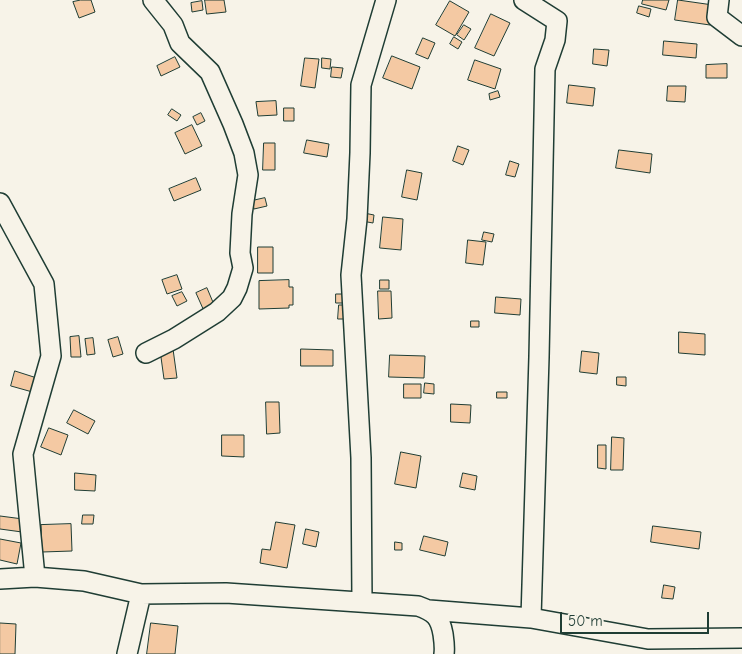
<!DOCTYPE html>
<style>
body{margin:0}
#map{position:relative;width:742px;height:654px;overflow:hidden;background:#f7f3e8;font-family:"Comic Neue",sans-serif}
canvas{display:block}
.scale{position:absolute;left:560px;top:612px;width:149px;height:22px;box-sizing:border-box;border:2px solid #1f3d34;border-top:0;padding-left:6px;font-size:15px;line-height:18px;white-space:nowrap;color:#1f3d34;-webkit-text-stroke:4px #f7f3e8;paint-order:stroke}
</style>
<div id="map">
<canvas width="742" height="654"></canvas>
<div class="scale">50 m</div>
</div>
<script>
const ctx = document.querySelector('canvas').getContext('2d');
ctx.lineJoin = 'round';
function paint(path, color) { ctx.fillStyle = color; ctx.fill(path, 'evenodd'); }
function strokePath(path, color, width, dash) { ctx.strokeStyle = color; ctx.lineWidth = width; ctx.lineCap = dash ? 'butt' : 'round'; ctx.setLineDash(dash || []); ctx.stroke(path); }
const building = new Path2D(`
 M81,0H91L95,12L79,18L73,2Z
 M205,0H224L226,12L207,14Z
 M643,0H669L666,10L642,4Z
 M678,0L713,5L710,25L675,20Z
 M202,1L203,10L192,12L191,3Z
 M450,1L469,12L455,36L436,25Z
 M639,6L651,9L649,17L637,13Z
 M491,14L510,23L494,56L475,48Z
 M464,25L471,29L464,40L457,35Z
 M454,37L462,42L458,49L450,44Z
 M423,38L435,43L428,59L416,54Z
 M664,41L697,44L696,58L663,55Z
 M594,49L609,50L607,66L593,64Z
 M392,56L420,67L412,89L383,78Z
 M175,57L180,67L161,76L157,66Z
 M305,58L319,59L315,88L301,86Z
 M322,58L331,59L330,69L322,68Z
 M475,60L501,69L495,89L468,80Z
 M727,64V78H706V65Z
 M332,67L343,68L341,78L331,77Z
 M569,85L595,88L593,106L567,103Z
 M668,86H686L685,102L667,101Z
 M498,91L500,97L490,100L489,94Z
 M276,101L277,115L258,116L256,102Z
 M284,108H294V121H284Z
 M172,109L181,115L177,121L168,115Z
 M201,113L205,121L197,125L193,117Z
 M192,125L202,146L185,154L175,133Z
 M307,140L329,144L327,157L304,153Z
 M264,143H275V170H263Z
 M458,146L469,150L463,165L453,161Z
 M619,150L652,154L650,173L616,168Z
 M510,161L519,164L515,177L506,175Z
 M407,170L422,173L417,200L402,197Z
 M196,178L201,190L174,201L169,189Z
 M265,198L267,206L254,209L252,201Z
 M364,213L374,215L373,223L362,221Z
 M383,217L403,219L401,250L380,248Z
 M484,232L494,234L492,242L482,240Z
 M468,240L486,242L483,265L466,263Z
 M258,247H273V273H258Z
 M177,275L182,289L167,294L162,280Z
 M289,280V287H293V305H289V308L259,309V281Z
 M380,280H389V289H380Z
 M207,288L215,307L204,311L196,293Z
 M378,291H391L392,318L379,319Z
 M182,292L187,301L177,306L172,296Z
 M336,294H347V303H336Z
 M496,297L521,299L520,315L495,313Z
 M339,305H349V319H338Z
 M471,321H479V327H471Z
 M679,332L705,334V355L679,353Z
 M79,336L81,357H71L70,337Z
 M118,337L123,354L113,357L108,340Z
 M93,338L95,354L87,355L85,339Z
 M173,349L177,378L164,379L160,350Z
 M301,349L333,350V366H301Z
 M582,351L599,353L597,374L580,372Z
 M390,355L425,356L424,378L389,377Z
 M15,371L40,379L36,393L11,386Z
 M617,377H626V386L617,385Z
 M425,383L434,384V394L424,393Z
 M404,384H421V398H404Z
 M497,392H507V398H497Z
 M266,402H279L280,433L267,434Z
 M451,404L471,405L470,423L451,422Z
 M74,410L95,421L88,434L67,423Z
 M49,428L68,435L61,455L41,447Z
 M222,435H244V457L222,456Z
 M612,437L624,438L623,470H611Z
 M598,445H606V469L598,468Z
 M401,452L421,456L416,488L395,484Z
 M75,473L96,475L95,491L75,490Z
 M463,473L477,476L475,490L460,487Z
 M83,515H94L93,524H82Z
 M0,516L23,519L22,532L0,529Z
 M276,522L295,525L287,568L260,563L262,549L270,550Z
 M71,524L72,551L42,552L41,525Z
 M653,526L701,532L699,549L651,542Z
 M306,529L319,532L316,547L303,544Z
 M424,536L448,542L445,556L420,550Z
 M0,539L21,543L17,564L0,560Z
 M395,542L402,543V550H395Z
 M664,585L675,587L673,599L662,598Z
 M0,623L16,624L15,654H0Z
 M151,623L178,626L175,654H147Z`);
const minor = new Path2D(`
 M524,0L557,21L555,40L545,69L539,357L531,618
 M719,0L717,17L742,36
 M0,203L44,284L51,356L23,454L35,577
 M146,353L174,339L217,312L232,298L237,288L243,268L240,253L242,214L248,175L244,153L233,124L210,72L180,43L173,25L153,0
 M0,579L35,577L84,581L141,594L226,593L418,606C435,612 440,617 443,634C444,641 445,647 444,654
 M362,602L361,458L351,275L357,219L360,153L361,85L386,0
 M429,610L531,618L648,639L742,638
 M127,654L141,594`);
paint(building, '#f4c9a3');
strokePath(building, '#1f3d34', 1);
strokePath(minor, '#1f3d34', 22);
strokePath(minor, '#f7f3e8', 19);
</script>
